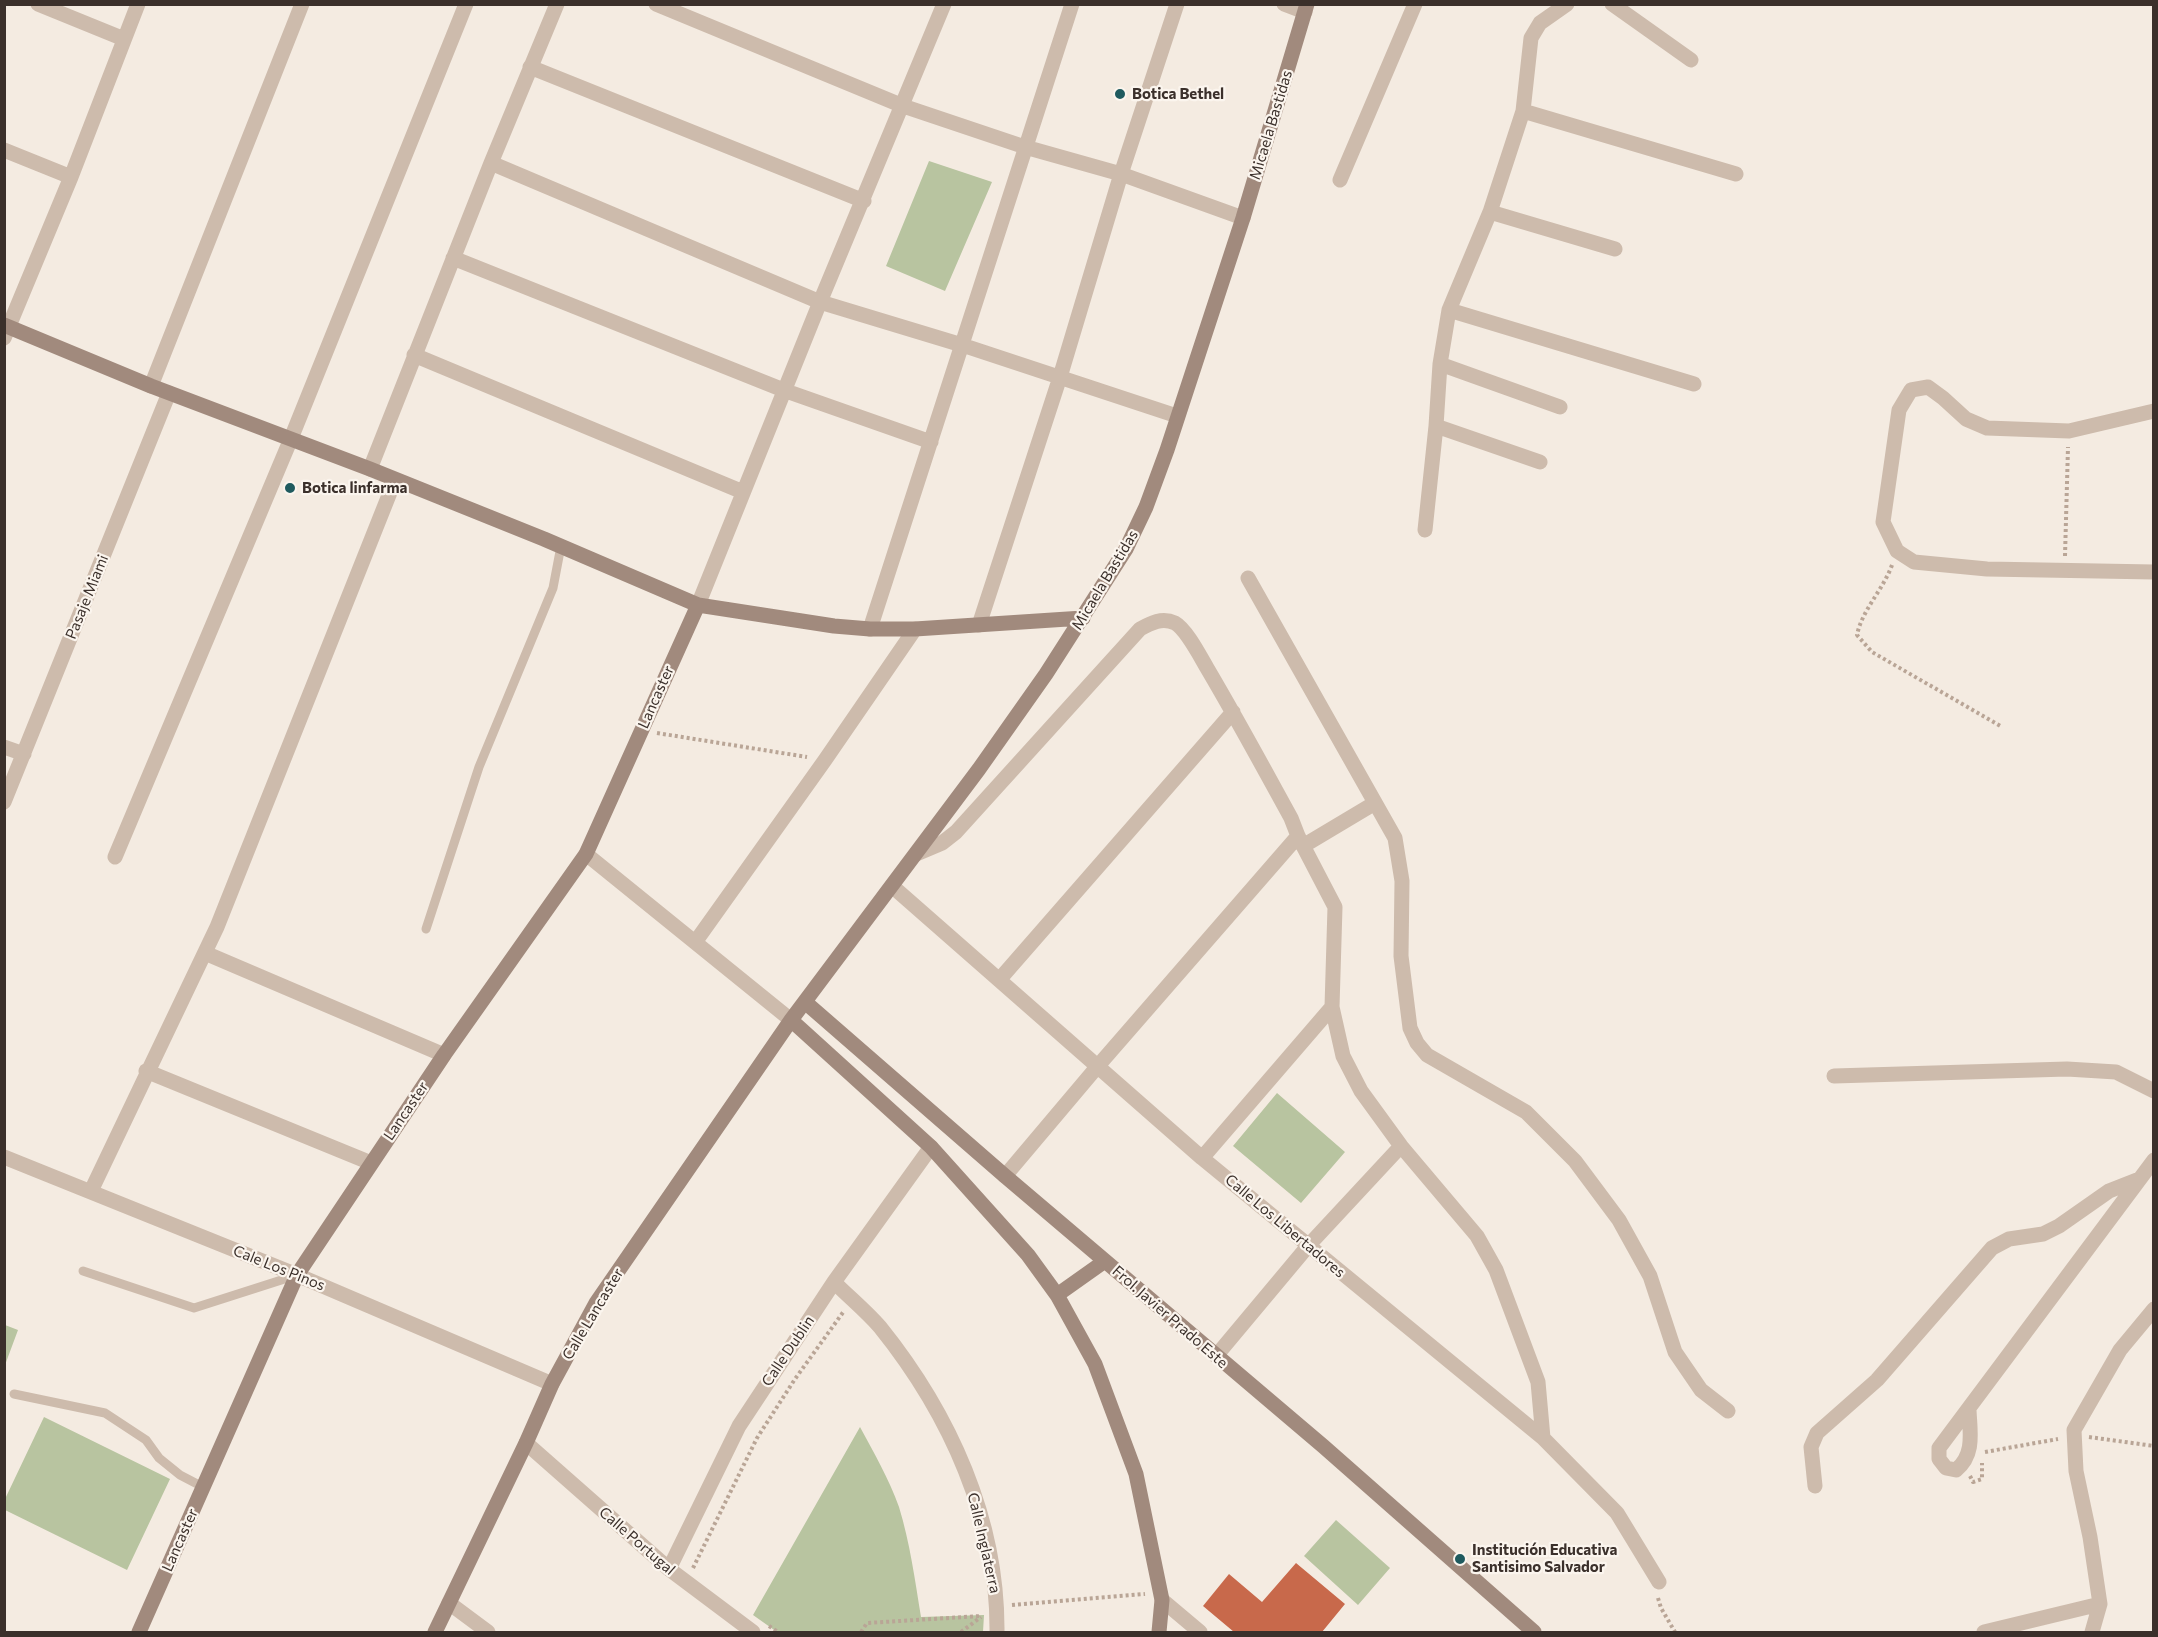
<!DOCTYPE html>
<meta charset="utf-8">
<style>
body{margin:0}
#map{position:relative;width:2158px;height:1637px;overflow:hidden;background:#f4ebe1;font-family:Commissioner,sans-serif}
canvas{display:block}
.frame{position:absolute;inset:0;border:6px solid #3b302b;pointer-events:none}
</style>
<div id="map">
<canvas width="2158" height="1637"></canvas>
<div class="frame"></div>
</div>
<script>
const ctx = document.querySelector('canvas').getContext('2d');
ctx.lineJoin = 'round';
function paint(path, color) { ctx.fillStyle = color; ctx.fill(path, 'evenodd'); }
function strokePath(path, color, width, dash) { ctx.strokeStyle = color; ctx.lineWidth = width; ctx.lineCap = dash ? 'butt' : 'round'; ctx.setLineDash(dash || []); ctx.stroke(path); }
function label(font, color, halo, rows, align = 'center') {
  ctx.font = font + ' Commissioner,sans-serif'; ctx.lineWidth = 4.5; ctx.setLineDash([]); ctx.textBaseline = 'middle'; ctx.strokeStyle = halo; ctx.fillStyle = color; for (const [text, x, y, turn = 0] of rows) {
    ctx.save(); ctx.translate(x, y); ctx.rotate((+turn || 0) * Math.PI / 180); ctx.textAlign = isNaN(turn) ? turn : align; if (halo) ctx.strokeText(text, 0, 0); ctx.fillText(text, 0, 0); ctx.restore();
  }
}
const green = new Path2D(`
 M929,161L992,182L945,291L886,266Z
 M1277,1093L1345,1152L1301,1203L1233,1146Z
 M5,1325L18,1330L5,1365Z
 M44,1417L170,1479L127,1570L5,1510V1499Z
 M860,1427C874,1453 889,1479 899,1507C910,1543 915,1580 921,1617L984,1615L983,1632H777L753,1615Z
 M1336,1520L1390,1568L1358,1605L1304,1556Z`);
const building = new Path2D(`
 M1296,1563L1345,1604L1322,1632H1234L1203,1606L1229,1574L1262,1602Z`);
const path = new Path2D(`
 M2065,556L2068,447
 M1892,565C1883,590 1862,610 1857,635L1872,652L2002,727
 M657,733L807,757
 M2089,1437L2154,1446
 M1985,1452L2058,1439
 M1970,1476L1973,1482L1982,1479V1463
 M693,1568L757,1438L795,1379L844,1311
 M1658,1598L1661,1608L1675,1632
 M1012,1605L1145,1594
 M769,1626L778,1632
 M861,1632L867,1623L981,1616
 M961,1632L981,1617`);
const lane = new Path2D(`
 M426,929L479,767L553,588L561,546
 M83,1271L194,1308L297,1275
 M14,1394L105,1413L146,1440L159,1458L180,1475L203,1487`);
const street = new Path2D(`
 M38,4L124,39
 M656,4L903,106L1025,147L1121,174L1243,218
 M1284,4L1305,12
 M1612,4L1691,60
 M530,67L864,201
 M1523,111L1736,174
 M4,150L71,177
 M491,163L820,302L962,345L1177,416
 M1340,180L1415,4
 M1490,212L1615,249
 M453,258L786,391L931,442
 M1449,310L1694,384
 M4,338L71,177L138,4
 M414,355L743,492
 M1440,364L1560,407
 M151,386L302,4
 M2154,411L2069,431L1987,428L1966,419L1943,398L1928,387L1911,390L1899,410L1883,522L1897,551L1914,562L1987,569L2154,572
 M1540,462L1436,426L1440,364L1449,310L1490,212L1523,111L1531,38L1540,23L1567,4
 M370,469L491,163L557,4
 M1425,530L1436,426
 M1248,578L1395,838L1402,881L1401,956L1410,1028L1417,1043L1427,1055L1526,1112L1575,1161L1619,1220L1650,1276L1675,1352L1701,1390L1728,1411
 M698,605L820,302L944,4
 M979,625L1060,377L1121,174L1177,4
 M870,629L1072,4
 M4,747L24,754
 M4,802L169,393
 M1303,846L1375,803
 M586,854L791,1020
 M916,854L942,843L956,832L1140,629C1151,623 1162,617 1175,623C1186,629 1200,656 1207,668C1236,717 1263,767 1291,818L1298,836L1335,907L1332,1007L1343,1056L1361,1091L1401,1146L1477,1236L1496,1270L1538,1382L1543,1438
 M115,857L290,441L466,4
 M892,886L1202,1158L1543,1438L1617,1513L1659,1582
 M696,941L825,760L915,629
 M205,953L444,1055
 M999,980L1233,712
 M146,1071L371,1163
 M1834,1076L2067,1069L2116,1072L2154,1091
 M4,1157L297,1275L552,1384
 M1202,1158L1332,1007
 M1005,1176L1097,1067L1298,836
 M91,1191L217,927L395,480
 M834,1282C849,1297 866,1311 880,1327C950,1414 998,1520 997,1632
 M1216,1356L1308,1246L1401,1146
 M1969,1410C1970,1432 1975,1455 1956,1470L1946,1468L1939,1459V1448L2154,1160
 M526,1443L669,1569L753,1632
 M1815,1486L1811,1447L1817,1433L1877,1380L1992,1248L2009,1239L2043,1234L2059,1226L2109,1191L2137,1180
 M669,1569L739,1426L834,1282L931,1147
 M1162,1600L1200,1632
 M449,1603L488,1632
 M1984,1632L2100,1604
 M2092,1632L2100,1604L2090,1537L2076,1471L2074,1430L2120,1350L2154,1309`);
const secondary = new Path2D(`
 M4,325L151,386L370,469L544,539L698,605L834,626L870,629H915L1083,618
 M805,1002L1005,1176L1323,1446L1534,1632
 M791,1020L931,1147L1028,1255L1057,1295L1095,1364L1136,1474L1162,1600L1159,1632
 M1057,1295L1105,1261
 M139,1632L297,1275L444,1055L586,854L698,605
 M435,1632L526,1443L552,1384L596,1303L791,1020L979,769L1046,674L1126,549L1146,507L1167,450L1243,218L1307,4`);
const markers = [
 [1120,94,6,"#1f5a5e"],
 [290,488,6,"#1f5a5e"],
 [1460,1559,6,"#1f5a5e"]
];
const poiNames = [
 ["Botica Bethel",1132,94],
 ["Botica linfarma",302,488],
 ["Institución Educativa",1472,1550],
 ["Santisimo Salvador",1472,1567]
];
const streetNames = [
 ["Micaela Bastidas",1271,125,-73],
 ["Micaela Bastidas",1105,580,-59],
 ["Pasaje Miami",87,597,-68],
 ["Lancaster",656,697,-66],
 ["Lancaster",406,1111,-56],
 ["Calle Los Libertadores",1285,1226,40],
 ["Cale Los Pinos",279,1268,22],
 ["Calle Lancaster",593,1314,-59],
 ["Frol. Javier Prado Este",1170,1317,41],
 ["Calle Dublin",788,1351,-56],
 ["Lancaster",180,1540,-66],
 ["Calle Portugal",637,1541,41],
 ["Calle Inglaterra",984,1543,77]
];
paint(green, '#b8c4a0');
paint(building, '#c8694b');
strokePath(path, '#b9a596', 4, [3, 3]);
strokePath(lane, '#cdbbac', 9);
strokePath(street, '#cdbbac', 15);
strokePath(secondary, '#a18a7d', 15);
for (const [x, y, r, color] of markers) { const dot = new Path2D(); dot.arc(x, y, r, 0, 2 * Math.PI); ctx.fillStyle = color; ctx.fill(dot); strokePath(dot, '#fbf5ee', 2); }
label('bold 15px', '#3b302b', '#fbf5ee', poiNames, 'left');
label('15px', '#3b302b', '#fbf5ee', streetNames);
</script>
